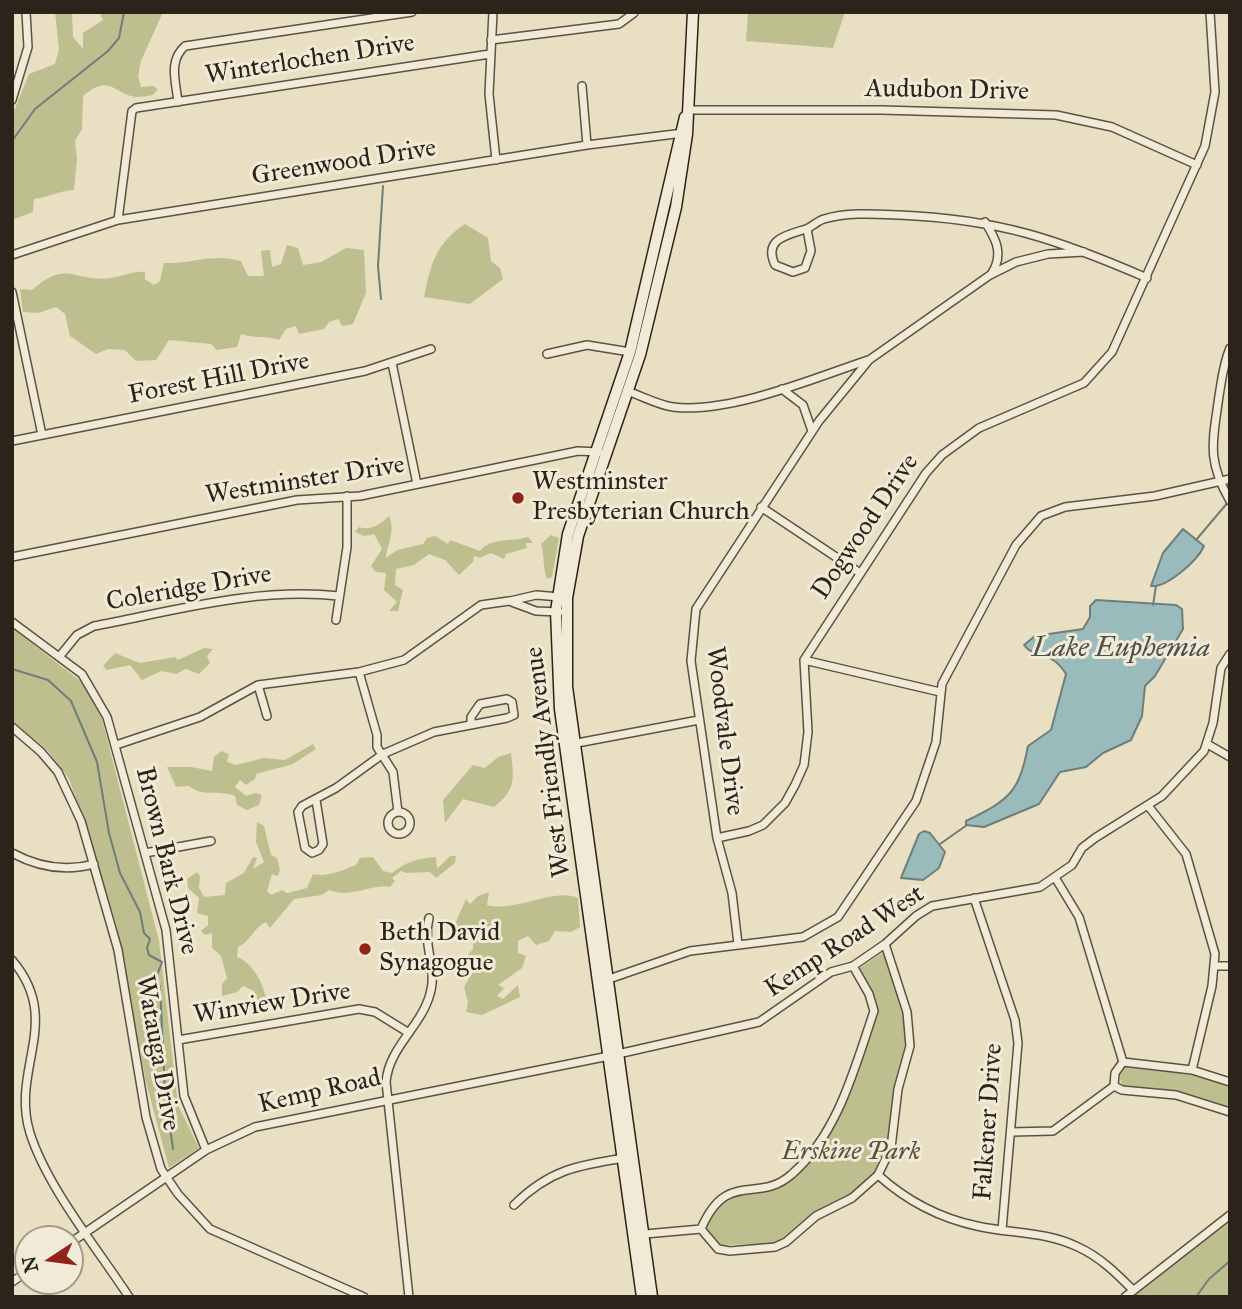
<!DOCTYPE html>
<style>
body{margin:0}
#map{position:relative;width:1242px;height:1309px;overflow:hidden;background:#e9dfc2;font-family:"IM FELL Great Primer",serif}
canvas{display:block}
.frame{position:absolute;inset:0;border:14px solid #2c231a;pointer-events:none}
.north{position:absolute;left:14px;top:1225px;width:70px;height:70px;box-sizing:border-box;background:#f1ead7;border:2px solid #a29a8b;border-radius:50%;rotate:257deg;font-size:19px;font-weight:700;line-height:28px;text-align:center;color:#2c231a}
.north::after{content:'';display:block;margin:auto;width:24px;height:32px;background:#8f2418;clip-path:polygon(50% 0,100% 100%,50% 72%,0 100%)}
</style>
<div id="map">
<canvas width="1242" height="1309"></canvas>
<div class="frame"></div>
<div class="north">N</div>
</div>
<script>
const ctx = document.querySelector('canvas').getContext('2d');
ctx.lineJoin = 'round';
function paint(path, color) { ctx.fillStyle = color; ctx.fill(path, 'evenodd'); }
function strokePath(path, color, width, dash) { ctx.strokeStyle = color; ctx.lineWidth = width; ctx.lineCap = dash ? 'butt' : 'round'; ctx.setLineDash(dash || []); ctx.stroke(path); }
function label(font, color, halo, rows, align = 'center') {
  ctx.font = font + ' "IM FELL Great Primer",serif'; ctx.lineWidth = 6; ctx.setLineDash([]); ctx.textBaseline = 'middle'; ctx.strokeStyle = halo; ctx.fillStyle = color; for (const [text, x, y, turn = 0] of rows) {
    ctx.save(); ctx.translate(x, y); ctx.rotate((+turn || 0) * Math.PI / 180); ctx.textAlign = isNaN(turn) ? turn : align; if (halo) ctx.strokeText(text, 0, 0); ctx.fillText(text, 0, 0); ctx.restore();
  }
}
const green = new Path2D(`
 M55,12H72L73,37L83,49V33L103,20L99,12H163L141,61L138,76L141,87L153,86L158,89L153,95C148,96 141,97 135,97C113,94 111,73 83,96L82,129L75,141L77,159L74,190C58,191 49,197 34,199L33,212L12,220V116L29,74L55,64L59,50Z
 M748,12H845L833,48L746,41Z
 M465,224L488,238L491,261L500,268L503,279L470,304L424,297C431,264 435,244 465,224Z
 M287,245L298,248L303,265L321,262L346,248L364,250L366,293L353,324L342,326L338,319L329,322L324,329L299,334L296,326L286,329L279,340C265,335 255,339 241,334L237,347L217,350L211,344L169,340L156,360L136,361L125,350L108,349L96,354L70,336L65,314L56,307L38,313L23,312L20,289L32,290C67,258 75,283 111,278C124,276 132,271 145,272V279L154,285L160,281L164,263C196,264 208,253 241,261L248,276H264L261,251L270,250L272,267L281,264Z
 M389,516C396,530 387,545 386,558L397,550L423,544L427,538L435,536L448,544L450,540L480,551C491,537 512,542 528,537L533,543H526L527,548L506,554L504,559L491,553L480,558L474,556L473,562L459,575L445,560L429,554L414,565L396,569L395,585L403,590L398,611H389L397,602L384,590L386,573L376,572L371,566L382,549L374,534L364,536L355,532L359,527C370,531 381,524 389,516Z
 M551,535L559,538L552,577L547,579C542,566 545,556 541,544Z
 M12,628L83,683L102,719L159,941L178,1105L199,1148L169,1168L146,1082L116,924L90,838L69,779L48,751L12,721Z
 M204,648L213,649L207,656L210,663L199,674L186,669L176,674L161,671L142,680L130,665L107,670L103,666L115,653L140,663L175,657L178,660Z
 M313,744L316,749L293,764L256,774L255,779L246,785L240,780L235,787L246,796L256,793L262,795L259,805L247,810L237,805L235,796C218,789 203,798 189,786L176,787L167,767H191L212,771L214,757L221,751L229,754L227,762L236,765L264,758L285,760Z
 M511,753C514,779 516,790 494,807L463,799L445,823L443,800L473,765L485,768L498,757Z
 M257,822L264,826L271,855L277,858L280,870L278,876L272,874L267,891L271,895L282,890L287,893L307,888L313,874C325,878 344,870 356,865L360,858L373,857L383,871L392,873C405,862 420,858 436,857L437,869L450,856H456L455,863L436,878L430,872L407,873L401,871L392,878L395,881L390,887C369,884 351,899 329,890L322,895L294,899L270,928L266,922C253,928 250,942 238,947L237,957C253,963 263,983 266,999L259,1004L254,991L243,986L237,992L222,996V984L227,978L221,956L212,948V933L205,935L201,931L208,925V916L197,913L199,898L188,888L187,879L197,872L200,876L199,888L204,897L225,895L226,883L244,873L253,857L257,858L253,869L264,862L256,842Z
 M489,892L487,905C513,913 556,887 578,898L580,927L571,932L555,931L549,941L536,945L528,936L518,941V953L526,956L522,968L498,985L504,988L497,996L503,999L518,985L520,997L482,1015L466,1012L468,1002L464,987L472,973L466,957L473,949V939L462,934L455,924L466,899L470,904L478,896Z
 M886,950L902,1002L907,1046L896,1085L887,1149L875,1173L852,1194L814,1213L785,1238L771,1244L721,1245L708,1236L706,1225L715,1208L728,1195L783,1184L798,1173L834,1127L877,1012L860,968Z
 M1126,1066L1193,1074L1230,1086V1108L1183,1093L1123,1087L1118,1074Z
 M1230,1218V1297H1129Z`);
const water = new Path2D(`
 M1183,529L1204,546C1198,560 1167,588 1151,586L1163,553Z
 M1096,600L1176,605L1182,609L1183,629L1155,676L1145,686L1142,716L1131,740L1103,753L1086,767L1060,772L1039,804L984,827L966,825V821C1009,800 1019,793 1028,746L1051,730L1066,674C1051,649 1035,660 1024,645L1035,636L1083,629L1090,617V606Z
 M924,831L930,833L945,852L939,868L923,880L901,878L919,834Z`);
const stream = new Path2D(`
 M12,141L35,109L108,51L119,38L124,12
 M381,299L378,266L383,186
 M1196,540L1229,501
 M1153,605L1156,586
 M12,669L48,680L71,701L97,762L109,833L120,873L140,912L144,933L150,939L147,948L149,955L162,962L156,978L160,987L165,1092L173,1149
 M940,844L967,825
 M1196,1297L1209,1279L1230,1261`);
const street = new Path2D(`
 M493,12L489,94L496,160
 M491,40L619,24L634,13
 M582,86L587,145
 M12,100L28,47L26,12
 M178,102C176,82 168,61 185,46L412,12
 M687,110H881L1056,115L1112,127L1197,165
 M118,220L132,111L136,108L490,54
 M985,222C996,239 1004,254 992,273
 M807,229L811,251L805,268L793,272L775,265C763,239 787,235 806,229C812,227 817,221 824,219C848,212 875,214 899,215C998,219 1057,239 1147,278
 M12,255L118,220L587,145L683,133
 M12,292L42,435
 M1230,348C1223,365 1222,378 1219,396C1213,441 1206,459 1230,501
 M547,354L587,345L630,352
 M392,363L417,484
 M782,389L803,405L812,431
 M627,391C642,396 658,405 673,407C729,414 815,378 868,360
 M12,441L365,371L431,349
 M761,507L860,573
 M12,557L297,500L360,496L578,451L599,452
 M510,601L536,595L560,597
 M336,620L347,547V496
 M12,622L82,674L107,717L166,930L184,1096L206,1150
 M59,657L77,635L94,626C174,611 256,587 339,596
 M804,660L940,692
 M359,672L377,735V747L393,772L398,812
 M258,685L267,716
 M12,727L41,752L58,772L81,821L118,950L146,1117L161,1169L178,1194L210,1229L364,1297
 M572,744L699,720
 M116,745L200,717L258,685L359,672L404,660L481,605L509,601L536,611L559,612
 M1209,745L1230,757
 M316,800L323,844L319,850L312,853L305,848L298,812L302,806L336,788L383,754L434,732L507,718L514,715L512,702L507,699L480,704L471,717V725
 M1149,807L1186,854L1215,954L1212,986L1192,1070
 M388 823a11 11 0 1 1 22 0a11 11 0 1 1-22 0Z
 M717,838L749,831L763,825L785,803L795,785L804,765L808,732L804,660L926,473L942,455L979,428L1084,383L1112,352L1205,146L1215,92L1210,12
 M12,853C38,867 65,872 94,864
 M145,853L211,841
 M1056,879L1079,917L1123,1062
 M974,898L1015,1020L1018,1043L1002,1230
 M738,944L732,893L717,838L691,661L696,609L819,421L869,360L990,275L1016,262L1048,254L1084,252
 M12,960C64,1021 10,1069 30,1133C47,1187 97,1248 129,1297
 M1215,966H1230
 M609,979L690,951L803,937L838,917L916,801L936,742L942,684L1016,545L1041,516L1065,507L1155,496L1230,479
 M178,1040L359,1009L375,1012L409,1033
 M1123,1062L1192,1070L1230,1082
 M1114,1086L1122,1090L1176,1095L1230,1112
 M1114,1086L1115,1073L1123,1062
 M1011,1132L1053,1131L1114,1086
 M878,1175C907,1201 939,1218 977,1226C1012,1234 1045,1231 1078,1247C1100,1257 1116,1273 1133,1290
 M514,1205C549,1170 578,1165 625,1158
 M701,1229L718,1249L730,1251L775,1247L786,1242L816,1216L852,1198L878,1175L891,1148L898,1089L910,1046L907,1012L885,944
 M701,1229C727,1168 758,1205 792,1174C838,1134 855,1067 874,1011L869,994L853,966
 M645,1234L701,1229
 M70,1243L206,1150L255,1127L609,1056L759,1022L831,972L853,966L885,944L916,916L932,906L1040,887L1072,865L1082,848L1095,838L1162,796L1204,751L1213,723L1221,668L1230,654
 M12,1282L28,1271
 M409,1297L386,1082C389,1047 421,1027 430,994C438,968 422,946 429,918
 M1125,1297L1230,1215`);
const secondary = new Path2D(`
 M642,1297L560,709L556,611L568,534L630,352L685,117
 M652,1297L567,687V598L578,536L640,355L676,207L687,134L693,12`);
const markers = [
 [518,498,7,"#8f2418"],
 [365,949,7,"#8f2418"]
];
const streetNames = [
 ["Winterlochen Drive",310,60,-9],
 ["Audubon Drive",947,91,1],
 ["Greenwood Drive",344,163,-9],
 ["Forest Hill Drive",219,379,-11],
 ["Westminster Drive",305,481,-9],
 ["Dogwood Drive",866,527,-56],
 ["Coleridge Drive",189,589,-10],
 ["Woodvale Drive",724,731,83],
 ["West Friendly Avenue",549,762,-97],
 ["Brown Bark Drive",166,861,76],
 ["Kemp Road West",845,942,-33],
 ["Winview Drive",272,1004,-9],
 ["Watauga Drive",157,1053,80],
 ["Kemp Road",320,1092,-13],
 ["Falkener Drive",989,1122,-86]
];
const poiNames = [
 ["Westminster",532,483],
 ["Presbyterian Church",532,513],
 ["Beth David",379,934],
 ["Synagogue",379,964]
];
const parkNames = [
 ["Erskine Park",851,1153]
];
const waterNames = [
 ["Lake Euphemia",1121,649]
];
paint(green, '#bdc08e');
paint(water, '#9abbbb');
strokePath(water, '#6e7e7b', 2);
strokePath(stream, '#6e7e7b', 2);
strokePath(street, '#5b5244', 10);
strokePath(secondary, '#2c231a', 13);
strokePath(street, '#f1ead7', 7);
strokePath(secondary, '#f1ead7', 10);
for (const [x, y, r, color] of markers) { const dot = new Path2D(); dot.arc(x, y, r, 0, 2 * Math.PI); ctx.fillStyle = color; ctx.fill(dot); strokePath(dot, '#f1ead7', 2.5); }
label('26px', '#2c231a', '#f1ead7', streetNames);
label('26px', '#2c231a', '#f1ead7', poiNames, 'left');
label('italic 26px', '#58523d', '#f1ead7', parkNames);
label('italic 28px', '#4d514a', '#f1ead7', waterNames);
</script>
